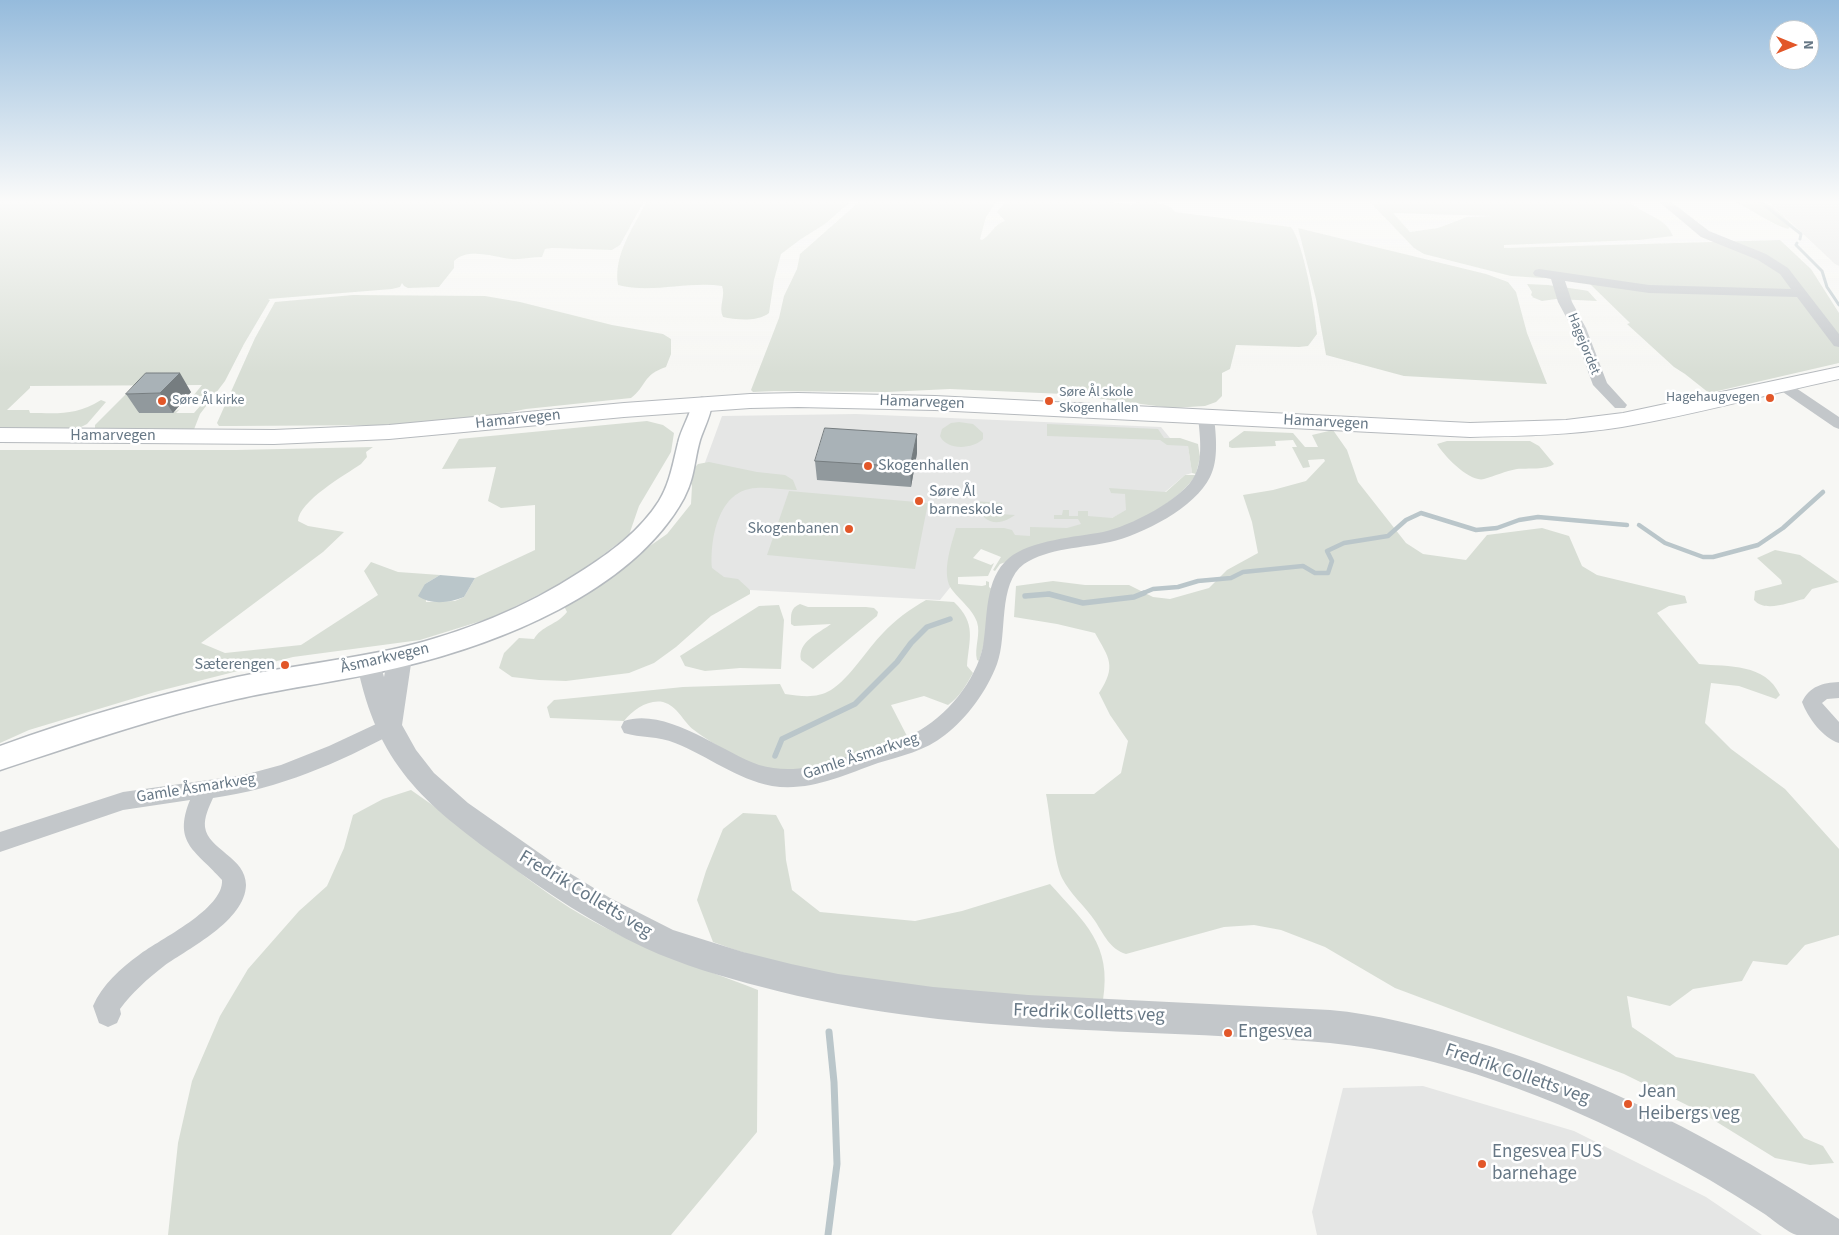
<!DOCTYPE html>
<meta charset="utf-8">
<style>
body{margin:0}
#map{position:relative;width:1839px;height:1235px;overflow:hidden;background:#f7f7f4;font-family:"Source Sans 3",sans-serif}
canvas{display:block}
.north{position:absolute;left:1769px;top:20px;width:50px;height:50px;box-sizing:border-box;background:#fff;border:1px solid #c2c9ce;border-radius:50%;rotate:90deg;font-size:14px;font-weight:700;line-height:20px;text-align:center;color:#667785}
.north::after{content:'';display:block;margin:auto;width:18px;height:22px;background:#e25729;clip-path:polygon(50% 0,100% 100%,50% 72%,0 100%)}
</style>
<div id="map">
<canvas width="1839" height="1235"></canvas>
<div class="north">N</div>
</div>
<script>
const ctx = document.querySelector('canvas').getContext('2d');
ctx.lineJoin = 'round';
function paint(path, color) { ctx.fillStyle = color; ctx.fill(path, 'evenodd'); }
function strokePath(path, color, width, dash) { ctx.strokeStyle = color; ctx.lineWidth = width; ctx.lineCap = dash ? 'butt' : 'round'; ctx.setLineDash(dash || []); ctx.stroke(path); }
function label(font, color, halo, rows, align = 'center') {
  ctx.font = font + ' "Source Sans 3",sans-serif'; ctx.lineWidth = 5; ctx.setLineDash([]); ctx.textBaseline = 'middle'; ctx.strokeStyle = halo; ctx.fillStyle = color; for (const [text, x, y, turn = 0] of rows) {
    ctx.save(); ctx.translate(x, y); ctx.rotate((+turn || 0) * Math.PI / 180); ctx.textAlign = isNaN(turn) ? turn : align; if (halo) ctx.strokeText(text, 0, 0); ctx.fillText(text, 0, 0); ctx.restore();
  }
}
const built = new Path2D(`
 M1768,201H1839V266L1835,264Z
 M856,414L1161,427L1170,438L1188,446L1192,473L1185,475L1165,492L1112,518L1033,539L961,542L952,585L940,600L750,590L720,585L676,566L703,468L722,416Z
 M1423,1086L1574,1131L1706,1197L1762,1235H1317L1312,1212L1343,1088Z`);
const green = new Path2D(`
 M0,201H644L620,245L612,250L552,248L545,249L542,257C532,257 521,260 511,259C494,257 468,247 454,261V268L439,287L408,288L404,286L402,283L400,287L392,289L268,299L270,300L244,344L225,381L200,414L193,432L96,430L95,428V425L126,394L157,392L138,413H172L180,409L176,413H194L209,396H193L202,385L30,386V388L7,410H29L30,413C59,413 75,416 101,400L106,402L87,424L77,429L0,431Z
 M647,201H851L825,224L801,239L781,254L774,280L769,313C758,322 736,320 723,317C718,307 726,296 722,286C688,281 651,294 618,285C613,255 634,226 647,201Z
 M860,201H997L986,217L980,239L982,240C991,235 995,223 1005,221L997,212L1006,201H1103L1131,205L1139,201H1152L1171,207L1175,212L1291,227C1304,244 1315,311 1317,334L1308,346L1299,347L1236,345L1230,369L1222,373V396L1216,402L1205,406L1172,408L1064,394L950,389L887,392L774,391L753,392L751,390L779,318L784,296L797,269L800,254Z
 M1369,201H1629C1643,215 1666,217 1673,236L1639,240L1504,245V248L1780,240L1811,269L1839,313V363L1709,393L1685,374L1674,367L1627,324L1630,323L1590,284L1571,277L1541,278L1511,276L1424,254L1414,248ZM1393,213L1493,216L1467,217L1438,228L1410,232Z
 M1733,201C1765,201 1770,201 1792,225L1788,229C1768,223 1752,209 1733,201Z
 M1298,228L1486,274L1508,282L1516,292L1527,333L1547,384L1404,376L1326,355L1316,299Z
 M1527,284L1548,285L1583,290L1588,291L1597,301L1556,299L1542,301L1532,297H1533L1531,295L1532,292Z
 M353,295L485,296L520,302L612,325L663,334L671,339V354L666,367C642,375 647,386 631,398L526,409L480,418L387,425L233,426H219L217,423L255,338L275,302Z
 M647,421L663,425L674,433L671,452L639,506L629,535L574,577L494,617L420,640L293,657L155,692L29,730L0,743V450H236L373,447L366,452L367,457L361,464C345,475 299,501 298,521L308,526L344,532L323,552L201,643L225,653L301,645L378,595L364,571L371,562L398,572L440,575L425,584L426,602L455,601L464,597L475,578L535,550V505L501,508L488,501L496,467L442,469L459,439Z
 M959,422L973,424L983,433V439C973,449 947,451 940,436L942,429L951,423Z
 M1047,424L1158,429L1164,438H1180L1198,444L1200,457L1196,474L1192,473L1188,446L1167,445L1160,440L1047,436Z
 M1333,430L1347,450L1358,482L1406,543L1423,554L1466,560L1487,535L1542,528L1569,536L1582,566L1597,575L1685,596L1687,603L1669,606L1657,613L1699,664C1729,667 1765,663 1780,695L1776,699L1739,686L1711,683L1705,723L1731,749L1785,789L1839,849V935L1805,945L1787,965L1753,961L1742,981L1693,989L1670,1006L1627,996L1632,1027L1676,1057L1754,1074L1804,1138L1823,1146L1834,1163L1810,1165L1775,1158L1699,1111L1624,1074L1395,988L1325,947L1281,930L1254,925L1224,927L1126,954C1110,949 1104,935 1095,921C1085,906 1070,894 1062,878C1054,861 1050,814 1046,794H1094L1121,773L1128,741L1110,715L1099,693C1117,666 1109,658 1095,633L1057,624L1014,617L1016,586L1053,581L1085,585H1129L1153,597L1170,599L1209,588L1227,570L1258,553L1252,522L1243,495L1273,490L1306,481L1325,461L1324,459L1308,460L1310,467L1303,468L1292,447H1297L1293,440L1275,441L1276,446L1232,448L1229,447V442L1244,431L1293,433L1305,447H1318L1312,435Z
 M1447,441H1530L1539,446L1554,464C1547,470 1527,468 1517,469C1505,471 1495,476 1484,479C1470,483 1443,455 1437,444Z
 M709,462L757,472L785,475L793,480L797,490H795C782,490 768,487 756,488C718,490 710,539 712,568L724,577L738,579L750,590V594L711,616L676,647L654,663L629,673L566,681L539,680L512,677L499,668L504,653L519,638L534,639C541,626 557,625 567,612L564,606L667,534L691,504L692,486L690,481L692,470L698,464Z
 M1185,475H1196C1158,529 1065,544 1006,562L1000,564L995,571L993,570L1001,557L981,549L973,558L991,565L994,563L988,576L958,577V584L982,586L986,585V581L989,582V587L993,590L989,626L979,661L977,660C974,648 981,634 977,622C972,609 961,601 953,591C940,576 951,546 956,528H1004L1012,530L1015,535L1030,536V527L1067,528L1081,524L1078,519H1054V515H1062L1063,510H1069V516H1078V511H1088V516L1112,518L1126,510L1125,494L1111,493L1109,488L1166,492Z
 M789,491L928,503L915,569L767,555Z
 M975,501L1002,503L1001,514L1015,515C997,527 987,524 974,506Z
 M1775,550L1800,555L1839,582L1812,589L1804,599C1790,602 1765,613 1754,600L1755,591L1782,584L1781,580L1757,558Z
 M926,600L954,602C977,624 969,639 967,666L973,673C966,685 960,697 948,705L924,696L891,705L907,736C866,752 820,774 776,770C751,767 714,745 694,730C683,722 678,706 663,702C648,699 633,710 624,721L550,718L547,707L554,700L683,687L780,684L785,694C801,696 816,699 831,690C850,678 867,649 883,633C895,620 910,609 926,600Z
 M800,604L808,607H866L874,608L878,612L877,616L813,669L801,660C797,642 819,633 831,624L794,626L791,624C791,615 790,608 800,604Z
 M779,605L784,620L781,669L740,668L705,671L685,666L680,656L759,606Z
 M411,790C466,827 513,872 570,908C628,944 694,965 758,990L757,1132L671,1235H168L178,1143L192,1081L220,1016L248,969L299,911L327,886L344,848L353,815L383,799Z
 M743,813L776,815L784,830L786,860L792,890L820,912L915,921L962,911L1050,884C1085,923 1112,944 1103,1000C972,994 837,988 713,942L697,900L706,871L723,829Z`);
const water = new Path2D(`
 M440,575L475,578L464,597C450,603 430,605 418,596L425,584Z`);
const streamFar3 = new Path2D(`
 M1759,201L1801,234L1800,239
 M1797,243L1796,245L1822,271L1827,287L1839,305`);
const streamFar2 = new Path2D(`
 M1639,525L1665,543L1703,557H1713L1758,545L1783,528L1823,492
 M1047,594H1050
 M1141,594L1153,589L1178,587L1198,581L1231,578L1243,572L1303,566L1315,573H1328L1332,561L1327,551L1344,543L1388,536L1406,520L1421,513L1476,530L1497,528L1519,520L1538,517L1627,525`);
const streamFar1 = new Path2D(`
 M1025,596L1049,594L1083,603L1134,597L1144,593
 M775,756L782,739L855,704L897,662L911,643L927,627L950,619`);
const stream = new Path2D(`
 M828,1235L837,1164L834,1082L829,1032`);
const minor = new Path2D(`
 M1658,201H1670L1709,231L1766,254L1788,268L1839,334V347L1834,346L1797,297L1649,293L1565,281L1572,302L1586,328L1607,383L1627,405L1625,408H1615L1593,385L1572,328L1558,302L1551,279L1535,276L1533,273L1535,270L1539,269L1649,285L1791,289L1780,274L1758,260L1701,237Z
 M1782,381L1787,382L1839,417V429L1834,427L1777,388L1775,385L1777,382Z
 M1206,412L1211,414L1214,417C1216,435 1219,460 1210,477C1196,507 1142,535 1110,542C1083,548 1048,548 1024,564C997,584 1008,635 997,664C987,691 967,718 945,735C925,751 901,756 878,763C844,775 809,792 772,786C736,779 708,756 675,743C659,736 640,738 624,733L621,727L624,721C667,707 721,752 759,765C776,770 793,770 810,767C829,764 848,756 866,750C882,744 899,741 915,733C946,717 976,681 983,646C988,617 984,579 1009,558C1031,540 1076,537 1103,532C1128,527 1184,499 1195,475C1203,459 1200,435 1198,417L1201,414Z
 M1839,682V698L1827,699L1822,703L1839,722V743C1823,738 1808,718 1802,702C1810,686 1822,683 1839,682Z
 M389,718L396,720L399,726L396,732C338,763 279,789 213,798C209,807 204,817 205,827C208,850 246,857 246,885C245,921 189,948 164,966C147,979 132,993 120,1009L121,1014L117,1023L108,1027L99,1023L93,1006C102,985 121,968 139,955C160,939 224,909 222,880C197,851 172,844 190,800L123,810L0,852V832L123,792L244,775L281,765L329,746Z`);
const tertiary = new Path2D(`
 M400,648L409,650L412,657L402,725L416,750L434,773L468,803L555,864L610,898L673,930L743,952L791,964L838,974L933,987L1028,995L1330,1010C1376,1014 1422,1026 1466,1039C1600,1078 1723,1143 1839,1219V1235C1826,1235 1810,1235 1797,1235C1788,1233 1771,1218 1763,1213C1728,1190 1692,1169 1655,1150C1556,1098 1441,1054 1330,1043C1140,1027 948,1037 762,987C723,977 682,965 645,948C594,924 547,893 502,860C423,803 377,764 357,664L360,657L369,655L378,657L384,677L388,657L391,650Z`);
const secondary = new Path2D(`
 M702,398L709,400L712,404C710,417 704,428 700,440C694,461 695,477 684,498C633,592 496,645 397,668C344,681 290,687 237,699C156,717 79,744 0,770V746C77,718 157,695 237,677C291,666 345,660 399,648C462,633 525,608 580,572C610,553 640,531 659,501C670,483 673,463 678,443C681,429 689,418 692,404L695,400Z`);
const primary = new Path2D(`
 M1839,367V379C1767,394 1695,415 1622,427C1572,435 1521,436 1470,437L935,410L798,407L750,408L624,417L389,439L274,444L0,442V428L274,430L389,425L624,403L750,394L798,393L935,396L1470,423L1566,420L1623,413Z`);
const wall = new Path2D(`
 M191,392L173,413H139L126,394Z
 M917,434V453L911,487L817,480L815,461Z`);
const shadedWall = new Path2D(`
 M180,373L191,392L173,413L160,393Z
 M917,434V453L911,487L910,467Z`);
const building = new Path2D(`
 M146,373H180L160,393L126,394Z
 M825,428L917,434L910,467L815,461Z`);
const markers = [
 [1770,398,5,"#e25729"],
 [162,401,5,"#e25729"],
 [1049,401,5,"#e25729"],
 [868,466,5,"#e25729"],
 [919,501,5,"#e25729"],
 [849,529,5,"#e25729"],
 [285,665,5,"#e25729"],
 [1228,1033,5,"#e25729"],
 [1628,1104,5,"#e25729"],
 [1482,1164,5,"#e25729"]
];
const farStreetnames = [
 ["Hagejordet",1583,344,68]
];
const farPoinames = [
 ["Søre Ål skole",1059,393],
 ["Skogenhallen",1059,409],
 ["Hagehaugvegen",1760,398,"right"],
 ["Søre Ål kirke",172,401]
];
const streetNames = [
 ["Hamarvegen",922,403,2],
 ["Hamarvegen",518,420,-6],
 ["Hamarvegen",1326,423,3],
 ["Hamarvegen",113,436],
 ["Åsmarkvegen",385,659,-13],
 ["Gamle Åsmarkveg",861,757,-18],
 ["Gamle Åsmarkveg",196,789,-9]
];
const poiNames = [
 ["Skogenhallen",878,466],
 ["Søre Ål",929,492],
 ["barneskole",929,510],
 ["Skogenbanen",839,529,"right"],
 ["Sæterengen",275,665,"right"]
];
const nearStreetnames = [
 ["Fredrik Colletts veg",585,895,31],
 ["Fredrik Colletts veg",1089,1014,2],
 ["Fredrik Colletts veg",1517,1075,19]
];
const nearPoinames = [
 ["Engesvea",1238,1033],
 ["Jean",1638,1093],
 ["Heibergs veg",1638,1115],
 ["Engesvea FUS",1492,1153],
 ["barnehage",1492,1175]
];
paint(built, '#e5e6e5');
paint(green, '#d8ded5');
paint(water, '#bac6ca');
strokePath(streamFar3, '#bac6ca', 3);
strokePath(streamFar2, '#bac6ca', 4.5);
strokePath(streamFar1, '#bac6ca', 5.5);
strokePath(stream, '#bac6ca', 7);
strokePath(secondary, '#b5babf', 3);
strokePath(primary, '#b6babe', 2);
paint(minor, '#c3c7ca');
paint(tertiary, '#c3c7ca');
paint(secondary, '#fff');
paint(primary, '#fff');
paint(wall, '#91999d');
paint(shadedWall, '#767d80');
paint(building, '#a9b2b7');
strokePath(building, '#767d80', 1);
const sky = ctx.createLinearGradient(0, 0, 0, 374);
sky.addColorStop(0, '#95bbdc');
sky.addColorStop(0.54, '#fbfbfa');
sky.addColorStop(1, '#fbfbfa00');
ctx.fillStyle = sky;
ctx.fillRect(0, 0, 1839, 374);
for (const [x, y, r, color] of markers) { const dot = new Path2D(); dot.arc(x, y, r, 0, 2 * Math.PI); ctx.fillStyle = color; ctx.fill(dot); strokePath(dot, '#fff', 2); }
label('14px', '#667785', '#fff', farStreetnames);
label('14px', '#667785', '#fff', farPoinames, 'left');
label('16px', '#667785', '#fff', streetNames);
label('16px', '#667785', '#fff', poiNames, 'left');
label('19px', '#667785', '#fff', nearStreetnames);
label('19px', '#667785', '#fff', nearPoinames, 'left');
</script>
